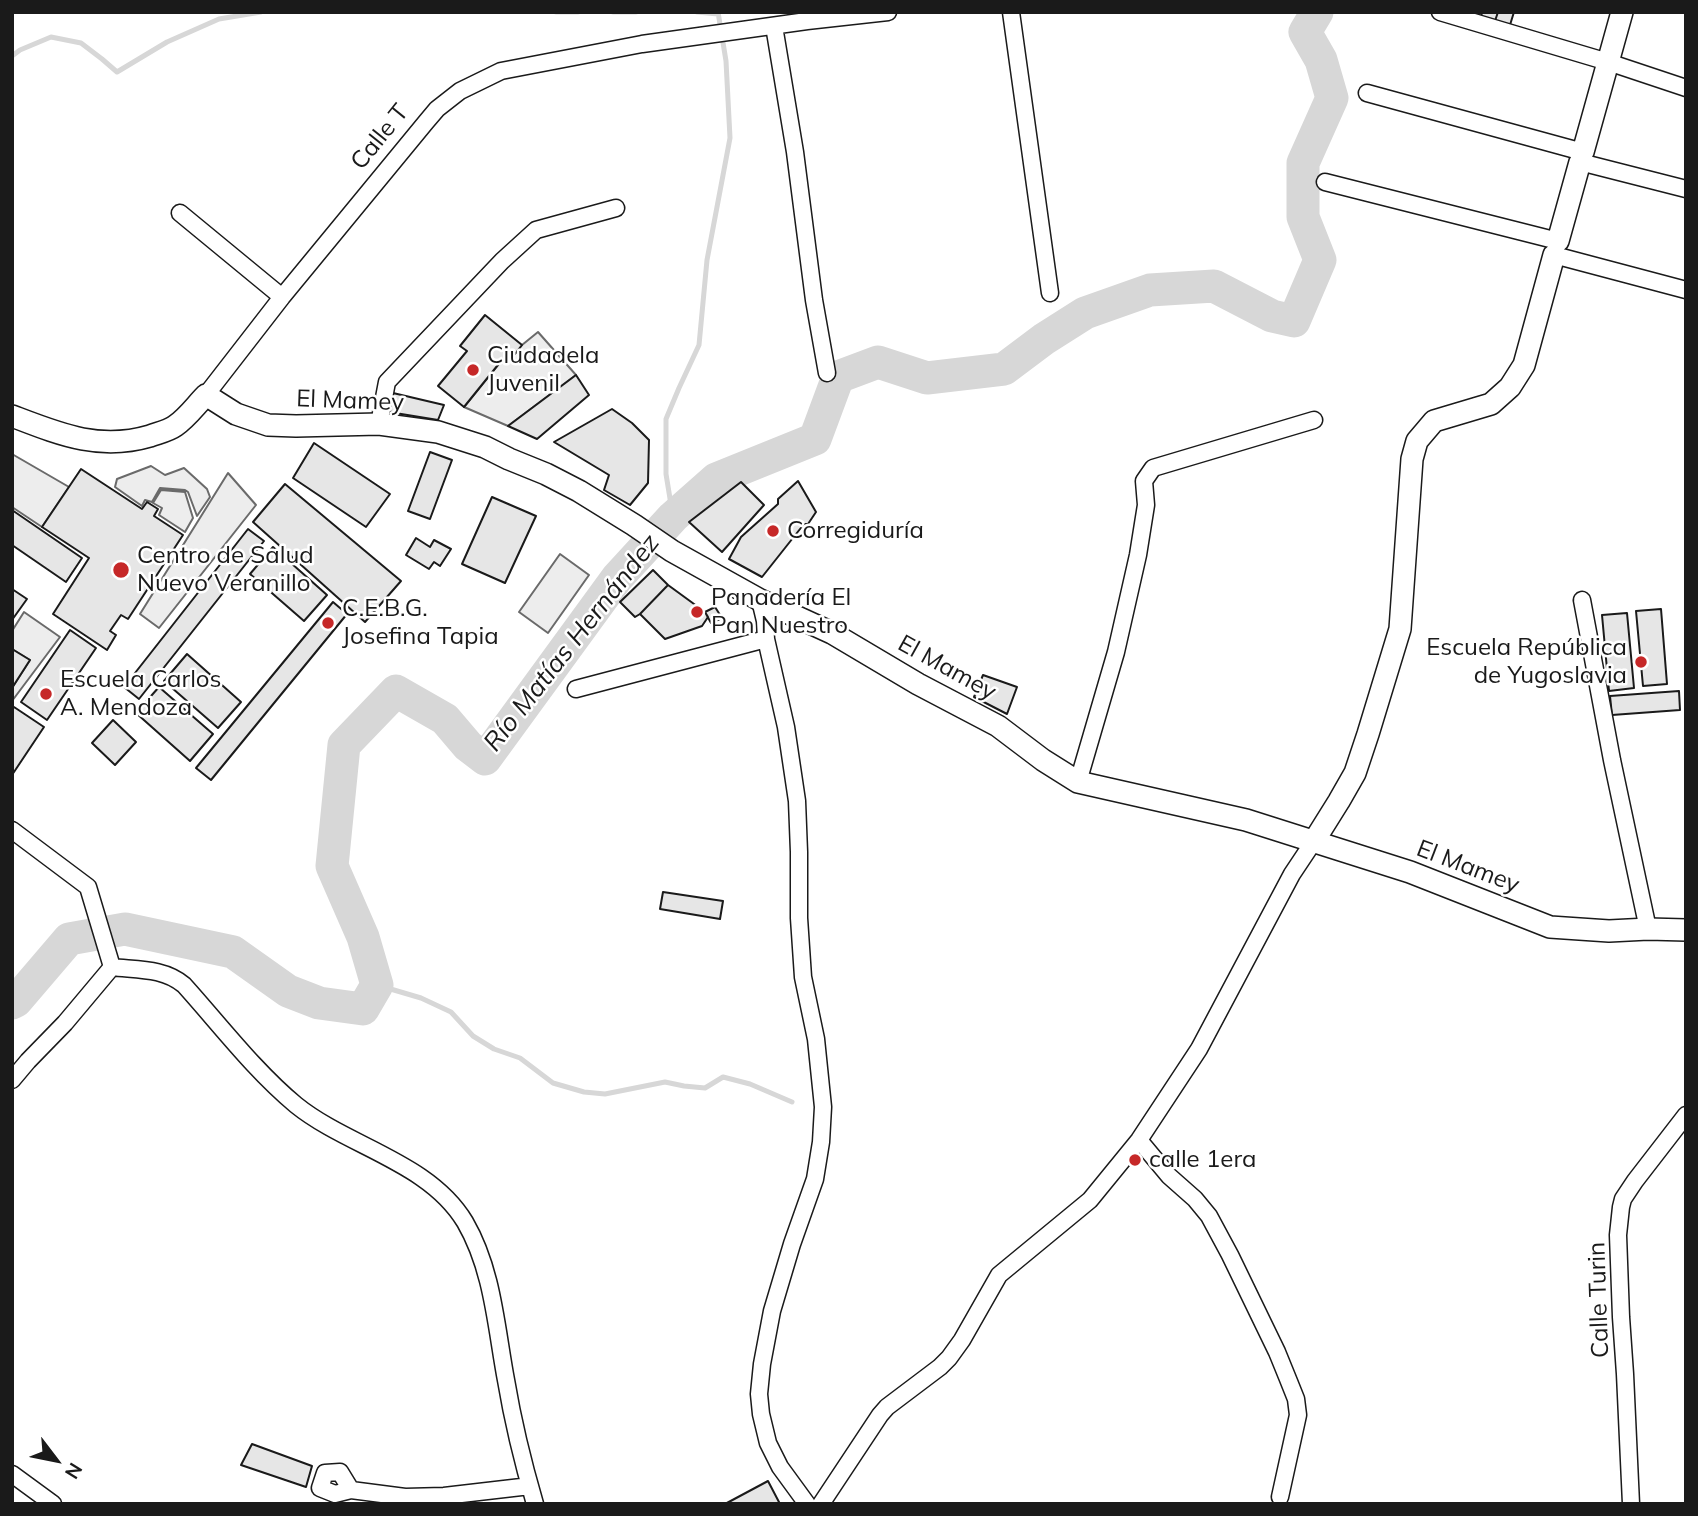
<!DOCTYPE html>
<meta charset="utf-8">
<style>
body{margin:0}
#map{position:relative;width:1698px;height:1516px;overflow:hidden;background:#fff;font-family:Mulish,sans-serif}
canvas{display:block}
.frame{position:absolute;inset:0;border:14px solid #1a1a1a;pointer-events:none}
.north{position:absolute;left:21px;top:1425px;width:70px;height:70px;-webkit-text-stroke:5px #fff;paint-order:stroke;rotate:122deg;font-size:19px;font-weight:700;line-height:28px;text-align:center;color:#1a1a1a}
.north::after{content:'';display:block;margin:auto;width:24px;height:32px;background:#1a1a1a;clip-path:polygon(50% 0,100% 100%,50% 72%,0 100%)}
</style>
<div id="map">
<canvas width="1698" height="1516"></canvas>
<div class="frame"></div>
<div class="north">N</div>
</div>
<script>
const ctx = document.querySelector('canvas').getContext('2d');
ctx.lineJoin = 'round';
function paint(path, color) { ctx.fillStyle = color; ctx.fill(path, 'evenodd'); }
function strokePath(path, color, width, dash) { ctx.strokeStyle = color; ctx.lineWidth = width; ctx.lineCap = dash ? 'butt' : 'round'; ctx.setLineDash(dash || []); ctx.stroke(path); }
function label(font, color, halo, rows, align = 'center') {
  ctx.font = font + ' Mulish,sans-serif'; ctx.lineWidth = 5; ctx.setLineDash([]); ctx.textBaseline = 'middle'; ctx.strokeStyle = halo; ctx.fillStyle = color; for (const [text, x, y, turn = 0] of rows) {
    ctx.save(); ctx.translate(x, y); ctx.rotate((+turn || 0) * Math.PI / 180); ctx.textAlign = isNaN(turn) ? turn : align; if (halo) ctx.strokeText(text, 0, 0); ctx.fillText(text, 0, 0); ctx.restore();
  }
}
const built = new Path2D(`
 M538,332L576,375L508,426L464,407L510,350L515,354L522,345Z
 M12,454L69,487L42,527L12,507Z
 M151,466L165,475L184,468L207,489L210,497L197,516L188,492L185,490L160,488L152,502L145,500L142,506L115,487L117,479Z
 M228,473L256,505L159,628L140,614Z
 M161,490L185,492L193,518L185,532L159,515L162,508L153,503Z
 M560,554L589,575L548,633L519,612Z
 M24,612L60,637L12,701V688L30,660L12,649V631Z`);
const stream = new Path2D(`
 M556,12H578
 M613,12H636
 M697,12L718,14
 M12,56L20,50L51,37L81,43L102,59L117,72L167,42L219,19L261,12
 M673,517L666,474V419L679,388L699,345L707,260L730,138L726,61L718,12
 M377,985L421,998L451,1012L473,1036L494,1049L520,1058L553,1083L584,1092L605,1094L665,1082L684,1086L705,1088L723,1077L750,1084L792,1102`);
const river = new Path2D(`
 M12,1003L16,1001L69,939L125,929L233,952L288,991L319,1003L363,1009L377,985L363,937L332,866L344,745L396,691L445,719L468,746L485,759L617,578L673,517L716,479L815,439L838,377L878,362L927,378L1004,369L1044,339L1085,313L1150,290L1214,286L1272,316L1294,321L1320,260L1303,217V163L1332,98L1321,60L1305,32L1317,12`);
const building = new Path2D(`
 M1482,12H1498L1495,21L1481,17Z
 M1498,12H1514L1510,25L1495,21Z
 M485,315L522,345L515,354L510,350L464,407L438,386L467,351L460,346Z
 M576,375L589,395L537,439L508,426Z
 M393,393L444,405L438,420L389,412Z
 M612,409L632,423L649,440L648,483L630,505L604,490L609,475L554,442Z
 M314,443L390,494L366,527L293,478Z
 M430,452L452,460L430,519L408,511Z
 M81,469L142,509L147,502L158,509L154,516L183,535L128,619L121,615L110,631L116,635L107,650L53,614L89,558L42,527Z
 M798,481L816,512L808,524H804L762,577L729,559L741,537L778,504V499Z
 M741,482L764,505L722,552L689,522Z
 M285,484L401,581L365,622L253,522Z
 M492,497L536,516L505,583L462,564Z
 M12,510L82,558L66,582L12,545Z
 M248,529L264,541L139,699L124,687Z
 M416,538L430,547L434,540L451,549L440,566L434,562L429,569L406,555Z
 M273,547L327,595L304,621L250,574Z
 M653,570L668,585L640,614L635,617L620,602Z
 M668,585L705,612L708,617L702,626L665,639L640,614Z
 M12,589L27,599L12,620Z
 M333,602L347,614L211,780L196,768Z
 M715,607L722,618L711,623L705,612Z
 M1661,609L1667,684L1643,686L1636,611Z
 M1627,613L1634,688L1609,691L1602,615Z
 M70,630L96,648L47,720L21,702Z
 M12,649L30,660L12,688Z
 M187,654L241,702L218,728L164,681Z
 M983,675L1017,687L1007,714L974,697Z
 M159,687L213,734L190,761L136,713Z
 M1679,691L1680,710L1612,715L1610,696Z
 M14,707L44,727L12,775V710Z
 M113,720L136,742L115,765L92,743Z
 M663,892L723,901L720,919L660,909Z
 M252,1444L312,1466L306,1487L241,1465Z
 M768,1481L780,1504H725Z`);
const minor = new Path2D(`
 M1011,12L1050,293
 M1440,12L1608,62L1686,88
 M774,26L795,152L814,300L827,373
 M1367,93L1583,152L1580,162L1686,189
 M1325,182L1558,241L1554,255L1686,290
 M180,213L282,297
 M206,395L282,297L426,122L437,109L460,91L501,71L642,44L807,21L888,12
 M379,424L387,382L502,261L536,230L616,208
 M760,600L765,621L766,639L786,727L797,801L799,852V918L803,977L816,1039L823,1107L821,1142L815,1179L792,1244L772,1311L762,1364L759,1394L761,1414L768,1443L780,1467L807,1504
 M1582,600L1612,760L1648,929
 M576,689L766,639
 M1078,782L1116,652L1138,555L1146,505L1144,481L1153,468L1314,420
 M12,830L88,887L112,967
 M112,967C138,970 164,968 184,985C220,1025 255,1071 296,1105C348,1147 429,1162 465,1222C493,1270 496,1327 506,1380C513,1422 523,1463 535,1504
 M12,1080L28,1061L65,1023L112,967
 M1139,1140L1169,1176L1195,1199L1209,1216L1230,1255L1277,1352L1288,1379L1296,1399L1298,1415L1280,1497
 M12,1474L53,1504
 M351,1490L340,1472L325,1473L320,1488L335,1494L351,1490L405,1497L444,1496L530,1486
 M821,1504L880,1415L887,1407L940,1367L949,1358L962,1340L999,1275L1090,1200L1139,1140L1199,1049L1292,874L1314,841
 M1631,1504L1625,1374L1621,1317L1618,1235L1621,1207L1623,1199L1635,1181L1686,1115`);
const tertiary = new Path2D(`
 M1583,152L1622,12
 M1558,241L1580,162
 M12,416C59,434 99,451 150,436C158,433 168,431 175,426C187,418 196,405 206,395L236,414L268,425L296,426L379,424L438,432L485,447L509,459L546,474L579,491L634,525L672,551L760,600L832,633L918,684L998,726L1043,760L1078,782L1246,820L1410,872L1550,927L1609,931L1648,929L1686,930
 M1314,841L1339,801L1355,773L1368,734L1400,629L1412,459L1417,441L1434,421L1491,404L1510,387L1524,365L1554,255`);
const markers = [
 [473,370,7,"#c62828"],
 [773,531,7,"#c62828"],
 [121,570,9,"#c62828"],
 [697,612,7,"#c62828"],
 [328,623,7,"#c62828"],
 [1641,662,7,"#c62828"],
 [46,694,7,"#c62828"],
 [1135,1160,7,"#c62828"]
];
const streetNames = [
 ["Calle T",380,137,-51],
 ["El Mamey",350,401,2],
 ["El Mamey",947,668,29],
 ["El Mamey",1468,867,21],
 ["Calle Turin",1599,1300,-92]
];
const poiNames = [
 ["Ciudadela",487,356],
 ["Juvenil",487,384],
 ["Corregiduría",787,531],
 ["Centro de Salud",137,556],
 ["Nuevo Veranillo",137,584],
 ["Panadería El",711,598],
 ["Pan Nuestro",711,626],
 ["C.E.B.G.",342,609],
 ["Josefina Tapia",342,637],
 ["Escuela República",1627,648,"right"],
 ["de Yugoslavia",1627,676,"right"],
 ["Escuela Carlos",60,680],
 ["A. Mendoza",60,708],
 ["calle 1era",1149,1160]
];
const waterNames = [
 ["Río Matías Hernández",572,643,-52]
];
paint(built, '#ededed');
strokePath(built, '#6a6a6a', 2);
strokePath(stream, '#d7d7d7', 5);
strokePath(river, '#d7d7d7', 33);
paint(building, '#e6e6e6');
strokePath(building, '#1a1a1a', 2);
strokePath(minor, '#1a1a1a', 19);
strokePath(tertiary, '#1a1a1a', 24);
strokePath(minor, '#fff', 16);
strokePath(tertiary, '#fff', 21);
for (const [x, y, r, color] of markers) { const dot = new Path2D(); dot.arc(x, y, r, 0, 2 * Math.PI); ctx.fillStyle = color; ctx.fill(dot); strokePath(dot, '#fff', 2.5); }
label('24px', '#1a1a1a', '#fff', streetNames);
label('24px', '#1a1a1a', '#fff', poiNames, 'left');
label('italic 26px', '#1a1a1a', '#fff', waterNames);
</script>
